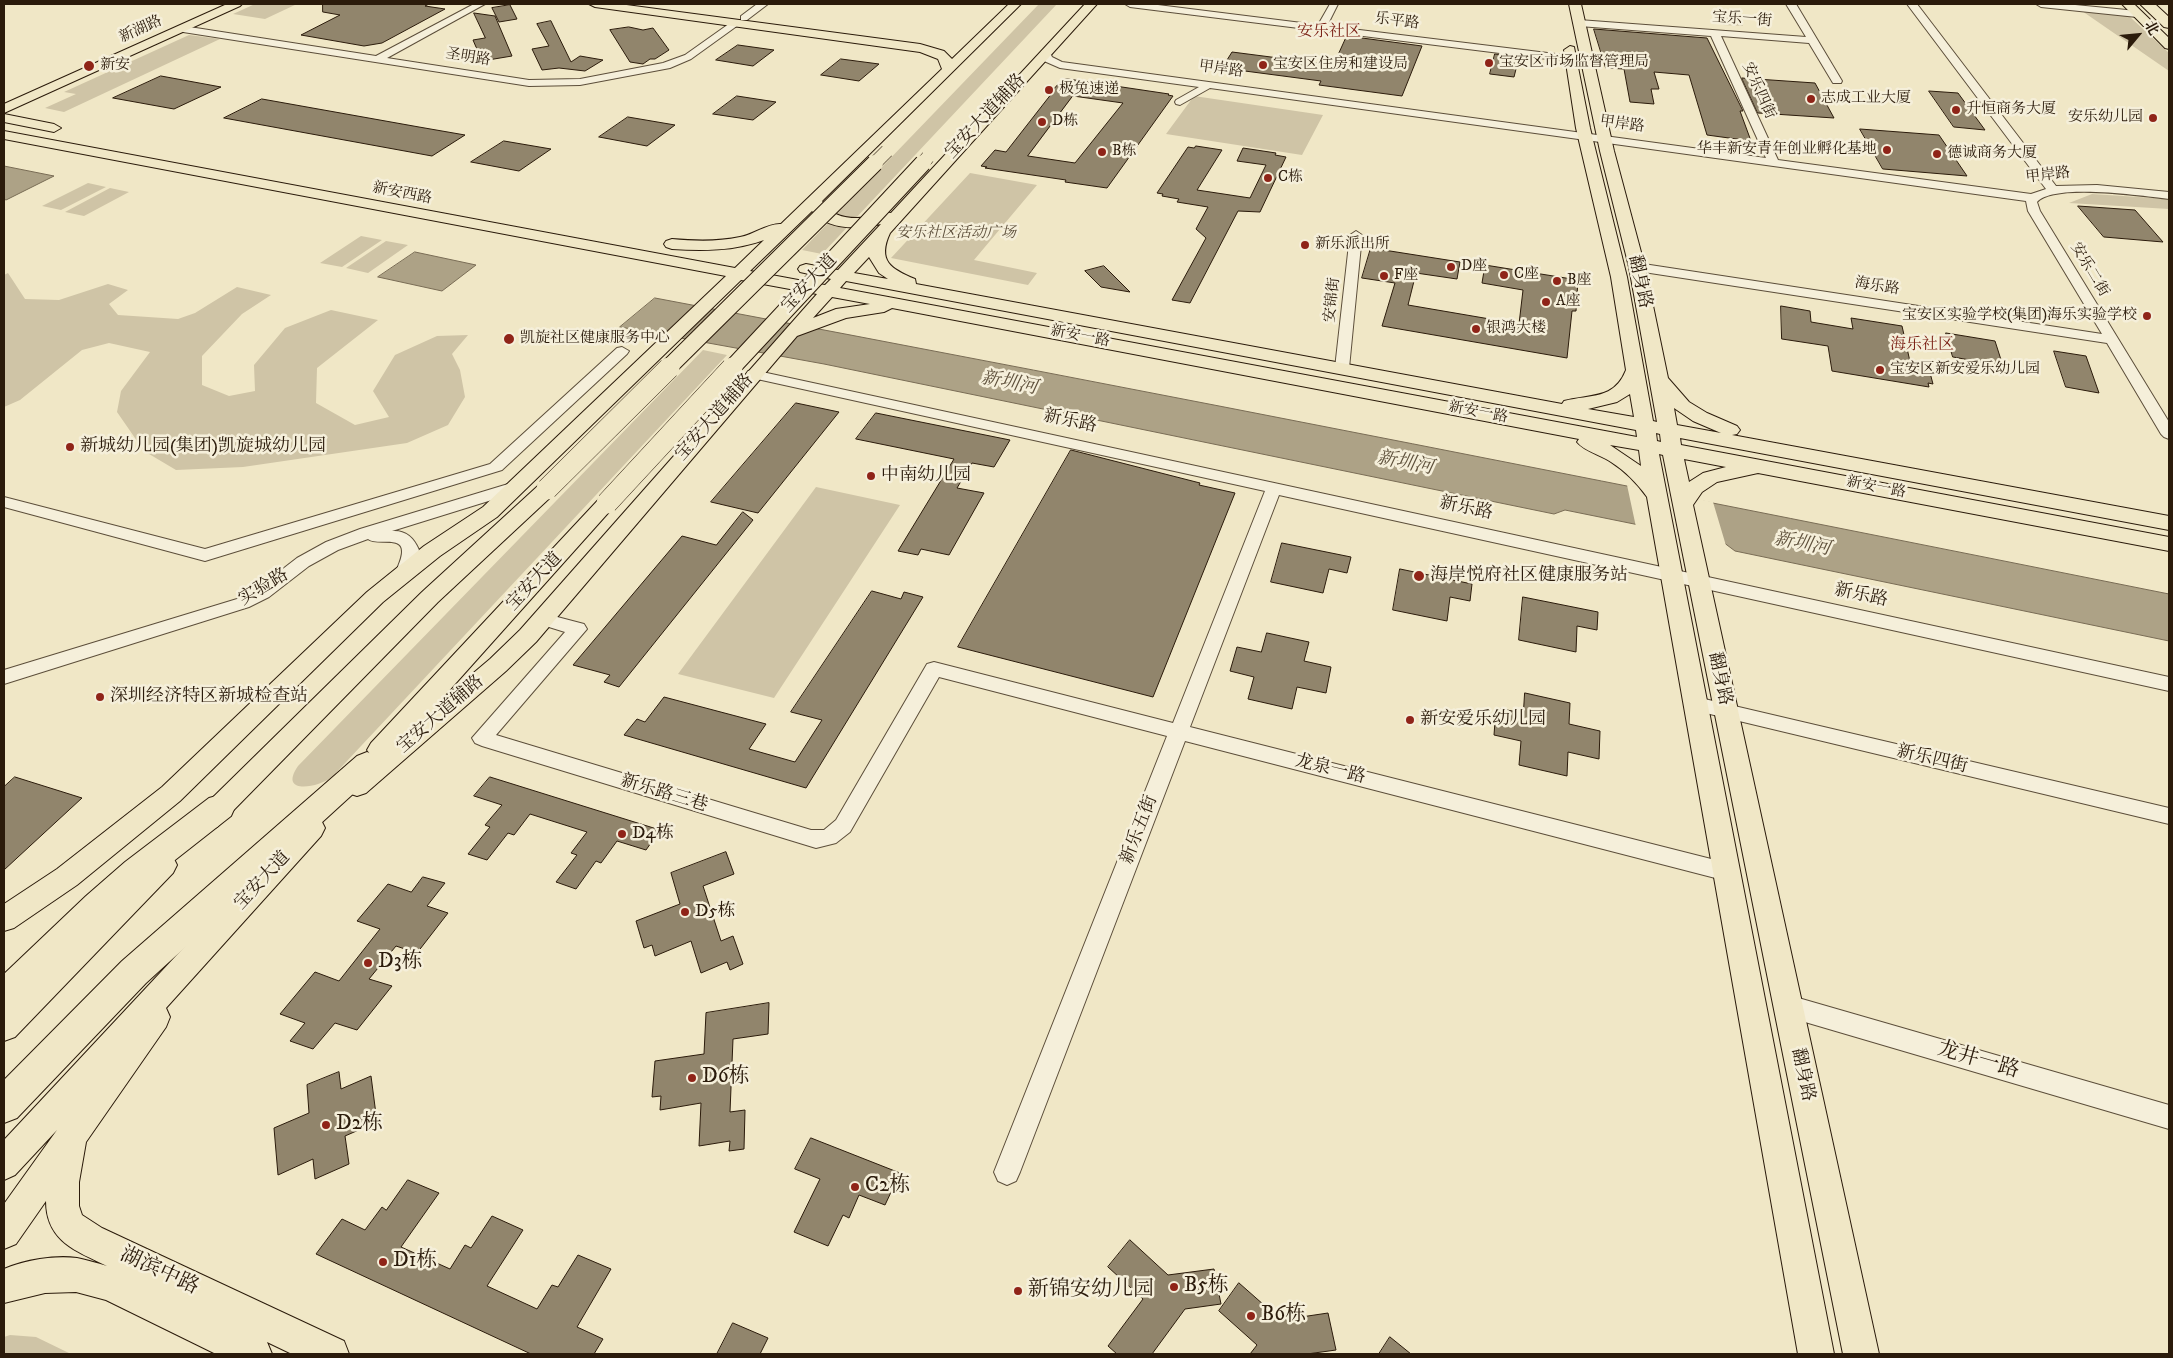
<!DOCTYPE html>
<meta charset="utf-8">
<style>
body{margin:0}
#map{position:relative;width:2173px;height:1358px;overflow:hidden;background:#f0e7c6;font-family:"IM FELL DW Pica","Noto Serif SC",serif}
canvas{display:block}
.frame{position:absolute;inset:0;border:5px solid #2b1b0b;pointer-events:none}
.north{position:absolute;left:2113px;top:10px;width:50px;height:50px;-webkit-text-stroke:4px #f5efda;paint-order:stroke;rotate:62deg;font-size:14px;font-weight:700;line-height:20px;text-align:center;color:#2b1b0b}
.north::after{content:'';display:block;margin:auto;width:18px;height:22px;background:#2b1b0b;clip-path:polygon(50% 0,100% 100%,50% 72%,0 100%)}
</style>
<div id="map">
<canvas width="2173" height="1358"></canvas>
<div class="frame"></div>
<div class="north">北</div>
</div>
<script>
const ctx = document.querySelector('canvas').getContext('2d');
ctx.lineJoin = 'round';
function paint(path, color) { ctx.fillStyle = color; ctx.fill(path, 'evenodd'); }
function strokePath(path, color, width, dash) { ctx.strokeStyle = color; ctx.lineWidth = width; ctx.lineCap = dash ? 'butt' : 'round'; ctx.setLineDash(dash || []); ctx.stroke(path); }
function label(font, color, halo, rows, align = 'center') {
  ctx.font = font + ' "IM FELL DW Pica","Noto Serif SC",serif'; ctx.lineWidth = 5; ctx.setLineDash([]); ctx.textBaseline = 'middle'; ctx.strokeStyle = halo; ctx.fillStyle = color; for (const [text, x, y, turn = 0] of rows) {
    ctx.save(); ctx.translate(x, y); ctx.rotate((+turn || 0) * Math.PI / 180); ctx.textAlign = isNaN(turn) ? turn : align; if (halo) ctx.strokeText(text, 0, 0); ctx.fillText(text, 0, 0); ctx.restore();
  }
}
const green = new Path2D(`
 M255,4H297L265,19L233,14Z
 M1039,4H1057L822,254L802,250Z
 M1716,11L1736,12L1743,26L1723,25Z
 M2082,11L2129,16L2169,53V71Z
 M189,35L220,39L64,112L45,108L76,94L64,92Z
 M1194,96L1323,115L1302,155L1166,134Z
 M970,173L1037,185L974,260L1037,273L1028,285L891,258Z
 M88,183L106,187L61,210L42,206Z
 M110,188L129,192L84,216L65,212Z
 M2092,194L2169,199V209L2069,203Z
 M361,236L382,240L342,267L320,263Z
 M386,241L408,245L368,273L346,268Z
 M8,273L25,299L59,300L108,284L128,290L109,304L118,315L178,319L195,313L237,287L271,295L242,314L202,356V385L229,396L255,391L254,365L285,328L331,310L378,320L317,368L316,403L355,425L389,417L373,391L395,355L437,336L468,335L452,354L460,370L465,397L448,425L407,443L243,467L176,470L144,451L117,412L121,391L150,352L109,343L82,350L20,400L4,407V275Z
 M703,350L727,355L332,777C318,788 278,795 298,766Z
 M816,487L900,505L774,698L678,674Z
 M10,1335L36,1337L71,1354H4V1337Z`);
const water = new Path2D(`
 M4,166L54,176L6,200L4,199Z
 M415,252L476,265L442,291L378,277Z
 M655,298C1160,393 1665,493 2169,594V641L1735,551L1723,542L1565,510L1554,514L824,364L620,327Z`);
const pier = new Path2D(`
 M1627,485L1713,502L1727,549L1722,545L1636,527Z`);
const building = new Path2D(`
 M323,4H429L425,6L445,9L382,43L364,46L301,35L340,15L323,12Z
 M510,5L517,19L499,22L492,8Z
 M474,13L495,16L512,56L482,61L473,40L485,38Z
 M551,21L571,62L580,56L603,60L585,71L559,68L542,70L532,49L549,46L537,24Z
 M629,27L643,30L653,28L669,50L655,59H650L643,64L630,62L610,30Z
 M1594,29L1707,38L1743,111H1740L1751,141L1707,135L1689,75L1654,72L1659,89H1651L1654,104L1630,102L1624,69L1606,68Z
 M1347,36L1422,46L1402,96L1319,85L1321,81L1222,68L1232,52L1333,65Z
 M738,45L774,50L753,66L716,60Z
 M1495,54L1519,57L1514,77L1490,74Z
 M841,59L879,64L859,81L821,75Z
 M161,76L221,87L174,109L113,98Z
 M1742,78L1815,83L1834,118L1758,113Z
 M1068,79L1169,94L1168,95L1173,96L1107,188L1065,182L1066,180L985,168L987,167L981,166L995,150L1006,152L1052,93H1050L1062,80ZM1073,96L1123,103L1075,163L1028,156Z
 M1929,91L1958,93L1985,130L1954,127Z
 M737,96L776,102L753,120L713,114Z
 M262,99L419,127L465,135L432,156L224,118Z
 M628,117L675,125L647,146L599,137Z
 M1860,129L1939,135L1967,176L1883,169Z
 M504,141L551,149L519,171L471,162Z
 M1196,146L1222,150L1197,190L1250,198L1266,165L1237,161L1243,148L1276,153L1275,155L1286,157L1260,212L1238,211L1190,303L1172,300L1206,238L1196,229L1208,207L1177,202L1179,199L1162,196L1163,194L1157,193L1188,147L1194,148Z
 M2078,206L2135,210L2163,242L2104,237Z
 M1371,248L1460,262L1457,279L1416,273L1408,305L1519,324L1523,290L1482,283L1485,265L1578,280L1576,311H1572L1567,358L1382,326L1395,283L1362,278Z
 M1104,266L1130,292L1101,287L1085,271Z
 M1781,306L1810,311L1811,322L1853,329L1851,318L1902,326L1911,366L1929,369L1933,384L1928,383L1929,387L1832,371L1828,346L1782,339Z
 M1946,333L1995,341L2003,366L1953,357Z
 M2054,351L2086,356L2099,393L2066,387Z
 M796,403L839,412L758,513L711,502Z
 M876,413L1010,440L994,467L972,463L957,488L984,493L949,555L921,549L918,555L898,551L954,459L856,439Z
 M1071,450L1200,483L1199,485L1235,493L1153,697L958,647Z
 M743,512L753,520L619,687L604,682L610,675L573,665L682,536L716,545Z
 M1282,543L1351,557L1347,573L1329,569L1323,593L1271,582Z
 M1400,569L1472,584L1470,601L1450,597L1447,621L1393,610Z
 M872,591L901,599L904,592L923,597L806,788L624,735L637,719L645,722L664,697L766,724L749,749L795,762L822,720L791,712Z
 M1523,597L1598,612L1597,630L1577,626L1576,652L1519,640Z
 M1267,633L1309,642L1304,661L1331,667L1326,693L1297,687L1292,709L1248,699L1254,677L1230,671L1237,647L1261,652Z
 M1525,693L1570,703L1569,724L1600,731L1599,759L1568,752L1567,776L1519,765L1521,741L1494,735L1496,708L1523,713Z
 M15,777L82,798L4,870V787Z
 M490,777L660,830L646,850L617,841L601,863L596,861L576,889L556,882L577,855L571,853L587,832L530,814L514,835L508,833L487,860L468,854L490,827L485,825L502,805L474,796Z
 M726,852L734,874L703,886L721,941L733,936L743,964L730,970L727,962L701,973L691,941L655,956L652,945L644,948L636,921L680,904L671,873Z
 M423,877L445,883L427,906L448,913L417,953L396,946L369,979L392,986L357,1030L335,1023L313,1049L290,1041L305,1023L280,1014L315,972L339,981L380,929L357,921L388,884L411,892Z
 M769,1003L768,1034L733,1039L730,1112L745,1110L744,1149L729,1151L730,1141L699,1146L701,1103L660,1110L661,1096L652,1097L655,1061L704,1054L706,1013Z
 M339,1072L341,1089L371,1076L377,1122L345,1136L349,1164L315,1179L313,1159L278,1175L274,1128L309,1113L307,1085Z
 M811,1138L900,1173L885,1205L859,1195L849,1218L843,1215L828,1246L794,1232L820,1179L795,1169Z
 M408,1180L439,1193L401,1247L450,1269L465,1245L471,1248L492,1216L523,1230L487,1286L537,1309L552,1285L558,1287L578,1255L611,1269L577,1327L603,1339L594,1354H531L316,1254L342,1219L365,1230L382,1207L386,1210Z
 M1130,1240L1168,1275L1214,1269L1221,1304L1185,1309L1152,1354H1117L1108,1346L1143,1299L1108,1267Z
 M1239,1283L1281,1320L1328,1313L1336,1350L1307,1354H1250L1257,1345L1219,1311Z
 M733,1323L768,1338L760,1354H717Z
 M1390,1337L1411,1354H1379Z`);
const minor = new Path2D(`
 M474,4H485L387,58L529,80L580,79L663,63L685,55L733,21L736,20L741,23L691,59L670,68L580,85L529,86L183,32L178,29L183,26L376,56Z
 M757,4H768L747,20H741V16Z
 M1125,4H1150L1318,25L1330,4H1338L1327,26L1572,56L1577,59L1572,62L1130,7Z
 M1786,4H1796L1842,81L1841,83H1833L1809,43L1721,36L1778,160L2031,194L2046,189L1907,4H1917L2056,186L2097,185L2169,192V199C2142,196 2055,183 2037,202L2040,211L2169,422V439L2164,437L2161,434L2107,343L1637,271L1631,267L1637,263L2102,334L2028,211L2026,201L1210,88L1180,105L1176,104L1175,102L1176,100L1199,87L1060,68L1044,61L1041,52L1043,50H1049L1052,57L1062,62L1766,158L1711,36L1579,26L1574,23L1579,20L1806,37Z
 M2036,4H2065L2137,11L2142,14L2137,17L2041,7Z
 M1356,231L1362,235L1349,368L1347,371H1337L1335,368L1350,235Z
 M622,347L629,351L627,354L502,470L205,561L4,507V497L205,549L490,464L617,348Z
 M753,370L2169,677V691L1279,495L1190,727L1727,863L1735,866L1738,872L1735,878L1727,881L1185,741L1020,1172L1016,1181L1007,1185L998,1181L994,1172L1167,736L939,677L850,832L836,843L816,848L482,746L475,743L472,738L565,632L536,623L533,619L536,615L542,613L584,624L587,629L496,735L811,830H824L836,820L927,664L934,662L1173,723L1265,491L748,377L746,374L748,371Z
 M518,481L524,482L526,486L524,490L392,531C406,530 414,538 419,550L411,576L405,578L399,576L396,572C398,566 402,558 402,552C403,535 376,546 368,539L338,550L309,566L269,597L249,607L4,684V670L237,599L257,589L297,558L326,542L360,529Z
 M1696,697L2169,808V824L1689,709L1686,704L1689,699Z
 M1788,995L2169,1105V1129L1788,1017L1780,1014L1776,1006L1780,998Z`);
const major = new Path2D(`
 M227,4H242L240,6L4,113V104Z
 M589,4H619L920,44L944,51L952,59L1009,4H1021L822,201C833,220 856,220 876,216C881,214 886,212 891,213L1085,4H1097L890,233C877,261 891,269 915,279L916,284L1562,404L1564,401C1591,394 1614,400 1626,370L1611,277L1576,128L1564,50L1570,46L1574,47L1590,128L1627,277L1653,421L1657,422L1629,267L1600,151L1569,4H1581L1614,151L1645,267L1668,378L1689,402L1707,413L1737,426L1740,430L1737,434L1732,435L2169,516V530L1680,438L1681,445L2169,537V551L1758,473L1717,482L1702,492L1693,505L1879,1354H1843L1663,455L1659,454L1834,1354H1798L1647,497C1637,483 1625,471 1611,462C1601,455 1584,451 1577,442L1579,439L892,308L884,312L846,318L797,336L536,642L506,671L366,793L357,796L348,793L344,786L348,779L373,758L367,750L371,743L600,498L607,496L614,498L617,503L438,703L490,659L520,630L817,294L741,280L497,517L440,556L383,602L180,801L77,885L14,928L4,931V904L57,869L162,787L367,592L424,546L483,507L726,276L4,139V131L735,268L764,240C734,251 703,251 672,249L666,247L664,244L666,241L672,239C694,241 717,242 740,237C753,235 768,223 781,224L942,69L938,59L920,52L595,7ZM812,211C828,231 859,229 881,224L838,270L806,264L800,266L798,269L800,272L831,279L825,285L750,271ZM869,257L879,273L888,279L854,273ZM846,281L1636,430L1637,437L840,288ZM832,297L870,304L836,309L813,318ZM1630,394L1634,417L1588,409L1617,402ZM1674,408L1693,421L1721,433L1677,425ZM1656,433L1660,434L1661,442L1657,441ZM1610,445L1639,450L1641,466ZM1684,459L1726,467L1703,473L1689,482Z
 M2122,4H2134L2169,38V49L2165,48Z
 M4,114L54,124L61,128L54,132L4,122Z
 M547,483L554,484L557,489L554,494L438,602L217,827L208,830L199,827L195,819L199,811L422,592L540,484Z
 M312,817L321,820L325,828L321,836L166,1008L170,1017L166,1027L86,1142L79,1182V1206L82,1215L102,1228L344,1341L349,1354H292L267,1342L272,1354H216L106,1300L76,1292L45,1293L4,1303V1269C24,1260 55,1255 77,1258C87,1260 97,1263 107,1266C76,1251 46,1241 46,1201L16,1244L4,1249V1204L57,1130L15,1175L4,1180V1140L303,820Z
 M163,854L173,857L177,865L173,873L15,1037L4,1041V1007L153,857Z`);
const highway = new Path2D(`
 M2140,4H2155L2169,17V28L2164,27Z
 M367,752L377,756L382,764L377,772L146,983L17,1118L4,1123V1080L122,961L357,756Z
 M220,795L231,798L235,807L231,816L147,882L108,916L16,1007L4,1012V974L86,896L125,862L209,798Z`);
const majorBridgeFar2 = new Path2D(`
 M874,164L887,151
 M922,164L928,157`);
const majorBridgeFar1 = new Path2D(`
 M667,369L875,163
 M731,369L923,163`);
const majorBridge = new Path2D(`
 M547,489L669,368
 M607,503L732,368`);
const markers = [
 [1489,63,5,"#8f2418"],
 [1263,65,5,"#8f2418"],
 [89,66,6,"#8f2418"],
 [1049,90,5,"#8f2418"],
 [1811,99,5,"#8f2418"],
 [1956,110,5,"#8f2418"],
 [2153,118,5,"#8f2418"],
 [1042,122,5,"#8f2418"],
 [1887,150,5,"#8f2418"],
 [1102,152,5,"#8f2418"],
 [1937,154,5,"#8f2418"],
 [1268,178,5,"#8f2418"],
 [1305,245,5,"#8f2418"],
 [1451,267,5,"#8f2418"],
 [1504,275,5,"#8f2418"],
 [1384,276,5,"#8f2418"],
 [1557,281,5,"#8f2418"],
 [1546,302,5,"#8f2418"],
 [2147,316,5,"#8f2418"],
 [1476,329,5,"#8f2418"],
 [509,339,6,"#8f2418"],
 [1880,370,5,"#8f2418"],
 [70,447,5,"#8f2418"],
 [871,476,5,"#8f2418"],
 [1419,576,6,"#8f2418"],
 [100,697,5,"#8f2418"],
 [1410,720,5,"#8f2418"],
 [622,834,5,"#8f2418"],
 [685,912,5,"#8f2418"],
 [368,963,5,"#8f2418"],
 [692,1078,5,"#8f2418"],
 [326,1125,5,"#8f2418"],
 [855,1187,5,"#8f2418"],
 [383,1262,5,"#8f2418"],
 [1174,1287,5,"#8f2418"],
 [1018,1291,5,"#8f2418"],
 [1251,1316,5,"#8f2418"]
];
const farStreetnames = [
 ["宝乐一街",1742,20,4],
 ["乐平路",1397,22,7],
 ["新湖路",141,30,-24],
 ["圣明路",468,58,9],
 ["甲岸路",1221,70,8],
 ["安乐四街",1758,91,66],
 ["甲岸路",1622,125,8],
 ["甲岸路",2048,176,-7],
 ["新安西路",402,194,11],
 ["安乐二街",2089,270,59],
 ["海乐路",1877,287,9],
 ["安锦街",1333,300,-84],
 ["新安一路",1080,337,11],
 ["新安一路",1478,413,11],
 ["新安一路",1876,488,11]
];
const farPoinames = [
 ["宝安区市场监督管理局",1499,63],
 ["宝安区住房和建设局",1273,65],
 ["新安",100,66],
 ["极兔速递",1059,90],
 ["志成工业大厦",1821,99],
 ["升恒商务大厦",1966,110],
 ["安乐幼儿园",2143,118,"right"],
 ["D栋",1052,122],
 ["华丰新安青年创业孵化基地",1877,150,"right"],
 ["B栋",1112,152],
 ["德诚商务大厦",1947,154],
 ["C栋",1278,178],
 ["新乐派出所",1315,245],
 ["D座",1461,267],
 ["C座",1514,275],
 ["F座",1394,276],
 ["B座",1567,281],
 ["A座",1556,302],
 ["宝安区实验学校(集团)海乐实验学校",2137,316,"right"],
 ["银鸿大楼",1486,329],
 ["凯旋社区健康服务中心",520,339],
 ["宝安区新安爱乐幼儿园",1890,370]
];
const farParknames = [
 ["安乐社区活动广场",956,234]
];
const farQuarternames = [
 ["安乐社区",1329,33],
 ["海乐社区",1922,346]
];
const streetNames = [
 ["宝安大道辅路",986,117,-47],
 ["翻身路",1639,282,78],
 ["宝安大道",810,284,-47],
 ["宝安大道辅路",715,418,-49],
 ["新乐路",1070,422,12],
 ["新乐路",1466,509,12],
 ["宝安大道",535,582,-47],
 ["实验路",264,588,-31],
 ["新乐路",1861,596,12],
 ["翻身路",1719,679,78],
 ["宝安大道辅路",441,715,-41],
 ["新乐四街",1932,760,13],
 ["龙泉一路",1330,770,14],
 ["新乐路三巷",664,794,17],
 ["新乐五街",1140,830,-69],
 ["宝安大道",263,881,-47],
 ["翻身路",1802,1075,78]
];
const poiNames = [
 ["新城幼儿园(集团)凯旋城幼儿园",80,447],
 ["中南幼儿园",881,476],
 ["海岸悦府社区健康服务站",1430,576],
 ["深圳经济特区新城检查站",110,697],
 ["新安爱乐幼儿园",1420,720],
 ["D4栋",632,834],
 ["D5栋",695,912]
];
const waterNames = [
 ["新圳河",1009,384,11],
 ["新圳河",1405,464,11],
 ["新圳河",1802,545,11]
];
const nearPoinames = [
 ["D3栋",378,963],
 ["D6栋",702,1078],
 ["D2栋",336,1125],
 ["C2栋",865,1187],
 ["D1栋",393,1262],
 ["B5栋",1184,1287],
 ["新锦安幼儿园",1028,1291],
 ["B6栋",1261,1316]
];
const nearStreetnames = [
 ["龙井一路",1978,1061,16],
 ["湖滨中路",159,1272,25]
];
paint(green, '#cfc4a6');
paint(water, '#ada286');
strokePath(water, '#796c55', 1);
paint(pier, '#f0e7c6');
paint(building, '#91856c');
strokePath(building, '#2b1b0b', 1);
strokePath(minor, '#5c4e3a', 2);
strokePath(major, '#2b1b0b', 2);
strokePath(highway, '#2b1b0b', 2);
paint(minor, '#f5efda');
paint(major, '#f0e7c6');
paint(highway, '#f0e7c6');
strokePath(majorBridgeFar2, '#2b1b0b', 14, []);
strokePath(majorBridgeFar1, '#2b1b0b', 18, []);
strokePath(majorBridge, '#2b1b0b', 22, []);
strokePath(majorBridgeFar2, '#f0e7c6', 13);
strokePath(majorBridgeFar1, '#f0e7c6', 16);
strokePath(majorBridge, '#f0e7c6', 21);
for (const [x, y, r, color] of markers) { const dot = new Path2D(); dot.arc(x, y, r, 0, 2 * Math.PI); ctx.fillStyle = color; ctx.fill(dot); strokePath(dot, '#f5efda', 2); }
label('15px', '#2b1b0b', '#f5efda', farStreetnames);
label('15px', '#2b1b0b', '#f5efda', farPoinames, 'left');
label('italic 15px', '#5c4e3a', '#f5efda', farParknames);
label('16px', '#7a1f14', '#f5efda', farQuarternames);
label('18px', '#2b1b0b', '#f5efda', streetNames);
label('18px', '#2b1b0b', '#f5efda', poiNames, 'left');
label('italic 19px', '#5f513c', '#f5efda', waterNames);
label('21px', '#2b1b0b', '#f5efda', nearPoinames, 'left');
label('21px', '#2b1b0b', '#f5efda', nearStreetnames);
</script>
